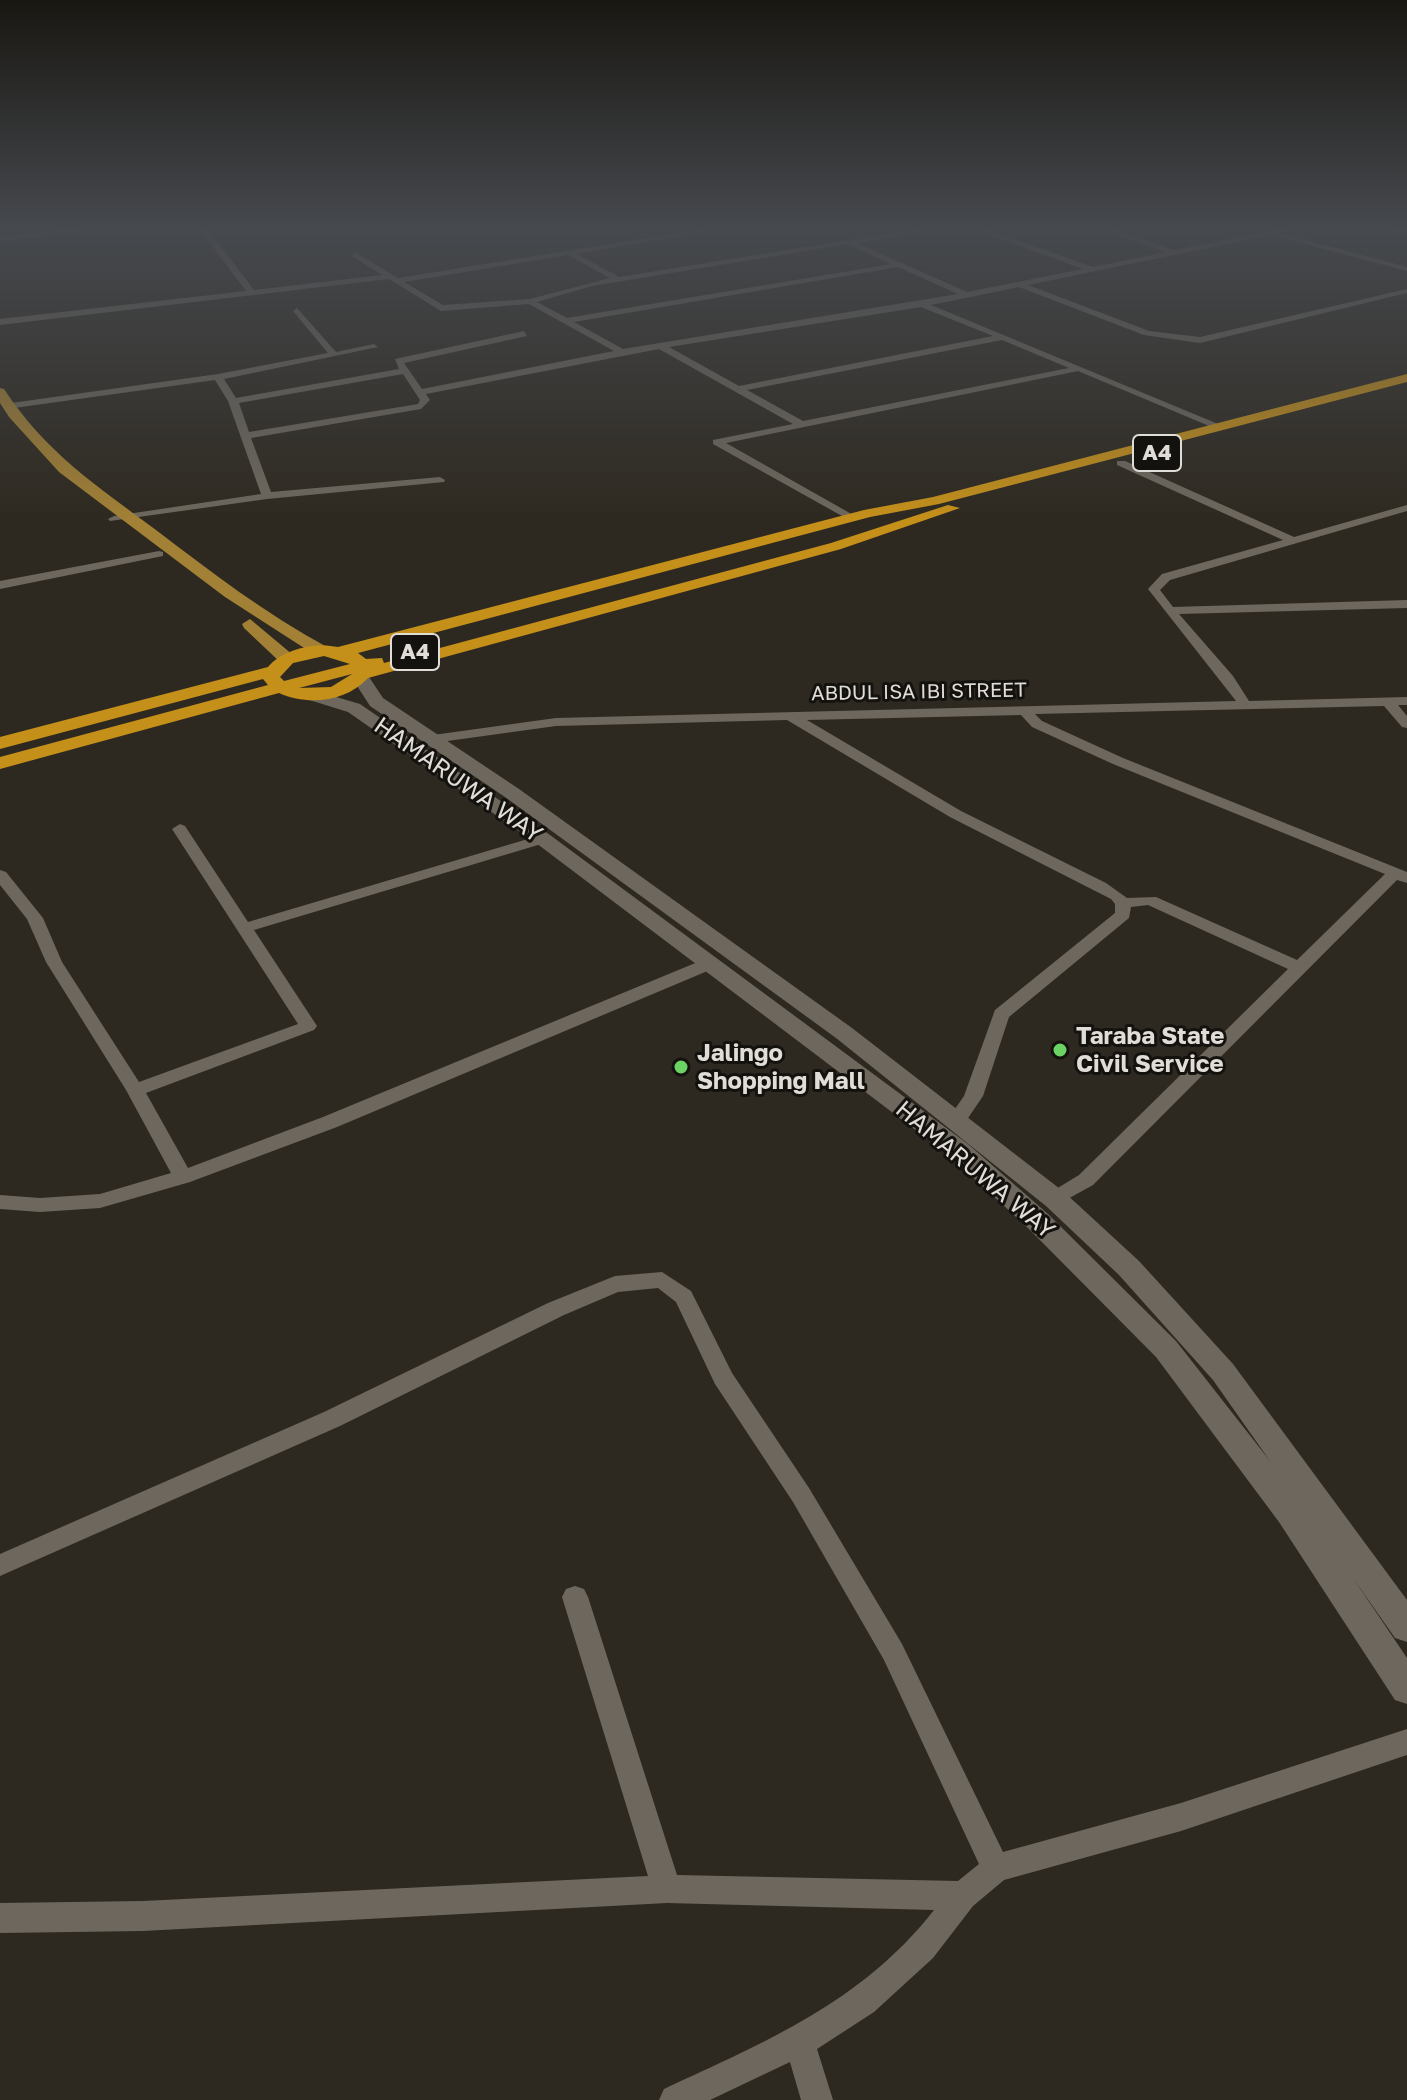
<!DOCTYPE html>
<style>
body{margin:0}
canvas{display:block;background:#2e2920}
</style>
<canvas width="1407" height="2100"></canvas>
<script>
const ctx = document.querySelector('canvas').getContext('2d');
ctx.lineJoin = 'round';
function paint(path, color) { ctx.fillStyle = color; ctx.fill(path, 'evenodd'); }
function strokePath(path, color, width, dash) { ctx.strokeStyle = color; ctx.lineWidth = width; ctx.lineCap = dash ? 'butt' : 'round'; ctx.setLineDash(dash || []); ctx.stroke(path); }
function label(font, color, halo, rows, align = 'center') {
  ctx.font = font + ' "Golos Text",sans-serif'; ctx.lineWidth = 6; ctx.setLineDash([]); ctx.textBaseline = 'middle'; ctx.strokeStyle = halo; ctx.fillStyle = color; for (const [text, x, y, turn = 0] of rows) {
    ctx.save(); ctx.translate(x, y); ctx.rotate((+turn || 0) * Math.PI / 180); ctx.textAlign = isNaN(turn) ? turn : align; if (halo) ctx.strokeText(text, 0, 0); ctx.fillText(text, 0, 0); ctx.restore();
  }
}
const street = new Path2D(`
 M87,227H109L0,241V237Z
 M198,227H206L254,290L382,275L352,256L355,252L398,278L715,227H732L577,254L619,277L930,227H946L857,243L967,292L1083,269L968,227H979L1093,267L1166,252L1097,227H1108L1174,250L1291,227H1305L1280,233L1407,267V271L1271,235L1028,285L1149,331L1200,337L1407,289V293L1200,343L1144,335L1019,287L931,305L1223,426L1214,428L1078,371L726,443L855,516L857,518L851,521L713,444V440L793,424L659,349L426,394L430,400L421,409L251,438L271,492L440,477L445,480L444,482L267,499L110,521L108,519L114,516L261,494L228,401L215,380L7,409L4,408V404L218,374L328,353L293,311L297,308L336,352L374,344L378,347L224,379L236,398L399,369L395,359L524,331L527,336L404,363L422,389L614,351L529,304L441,311L389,279L0,325V319L246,291ZM848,244L891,264L567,318L537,302L592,286ZM568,255L610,278L530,299L443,305L404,282ZM898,267L958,294L623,349L574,322ZM921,307L993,336L739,386L669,347ZM1002,340L1069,368L803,421L747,390ZM403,374L420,400L418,404L249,432L239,403Z
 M1380,227L1407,230V234L1381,229Z
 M1117,461H1125L1294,537L1407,505V511L1170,580L1160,590L1173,607L1407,600V608L1179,614L1233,676L1249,701L1407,697V705H1398L1407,716V728L1402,727L1384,706L1035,714L1042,721L1123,758L1407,872V883L1397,880L1093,1185L1055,1206L1048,1204L1045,1199L1048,1194L1079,1175L1288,969L1148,905L1131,907L1129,918L1009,1017L983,1096L964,1124L957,1125L948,1119L964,1096L995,1010L1115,913V904L1111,899L950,817L787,720L556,726L433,743L426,739L433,735L556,718L1236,701L1148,589L1162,574L1283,540L1117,465ZM1021,715L1032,727L1113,764L1385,874L1297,960L1156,897L1127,898L1106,883L961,811L807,720Z
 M159,551L163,552V556L0,589V581Z
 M180,824L185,826L248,922L538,836H548L551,839L548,842L254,930L317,1026L314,1030L146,1093L188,1168L323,1117L705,959H717L719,963L717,967L337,1127L190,1182L100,1208L40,1212L0,1209V1195L40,1198L100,1194L171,1173L126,1090L46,962L27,919L0,885V870L6,872L43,918L62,962L139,1082L298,1024L172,829Z
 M662,1272L691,1291L732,1373L809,1488L902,1644L1003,1852L1181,1803L1407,1729V1755L1181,1831L1004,1880L973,1906L933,1958L874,2012L817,2049L833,2100H801L790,2062L710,2100H659L664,2089C767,2041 862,2002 934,1910L667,1903L143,1931L0,1933V1903L143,1901L648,1876L562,1597L566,1589L575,1586L584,1589L588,1597L677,1875L958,1881L979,1864L884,1660L793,1502L715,1384L676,1302L658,1288L618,1292L564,1315L340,1426L0,1576V1554L324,1412L548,1303L615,1276Z`);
const secondary = new Path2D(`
 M361,673L367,674L383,698L519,789L852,1028L1064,1192L1139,1261L1233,1364L1407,1600V1642L1395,1638L1353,1578L1407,1658V1704L1395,1700L1279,1522L1156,1357L1028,1228L950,1156L536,843L348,712L303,698V690L309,689L360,704L550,835L968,1144L1048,1214L1176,1341L1270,1461L1213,1380L1119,1275L1046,1206L836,1038L505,797L370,706L352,678Z`);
const primary = new Path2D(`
 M0,388L4,389C46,453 96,485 156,530C211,572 266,614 327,647V655H315L225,597L59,472L9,417L0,403Z
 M250,619L293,655V663H281L244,628L242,624Z`);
const highway = new Path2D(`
 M1407,374V382L939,504L870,517L358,653L366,659L382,658L384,663L831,543L948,505L960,508L841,549L368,678C346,702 308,706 279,693L0,769V757L268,685L263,679L0,749V737L268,667C283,649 315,642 338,647L864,510L933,497ZM324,656L350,664L284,681L280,677L293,663ZM352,674L331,687L299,688Z`);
const markers = [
 [1060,1050,8,"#6bd363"],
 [681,1067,8,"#6bd363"]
];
const farStreetnames = [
 ["ABDUL ISA IBI STREET",919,692,-1]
];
const shields = [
 [1157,453,48],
 [415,652,48]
];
const shieldNames = [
 ["A4",1157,453],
 ["A4",415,652]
];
const streetNames = [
 ["HAMARUWA WAY",458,780,35],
 ["HAMARUWA WAY",975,1170,40]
];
const poiNames = [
 ["Taraba State",1076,1036],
 ["Civil Service",1076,1064],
 ["Jalingo",697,1053],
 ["Shopping Mall",697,1081]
];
paint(street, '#6d675d');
paint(secondary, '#6d675d');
paint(primary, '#a28035');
paint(highway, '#c5901a');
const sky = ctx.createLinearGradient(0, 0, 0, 521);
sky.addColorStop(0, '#191712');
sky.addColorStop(0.44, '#46494e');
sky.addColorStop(1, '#46494e00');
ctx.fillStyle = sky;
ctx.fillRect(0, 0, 1407, 521);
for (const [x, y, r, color] of markers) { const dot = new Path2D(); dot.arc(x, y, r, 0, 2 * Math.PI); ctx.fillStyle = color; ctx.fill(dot); strokePath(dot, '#14120e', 3); }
label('20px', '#e0dcd7', '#14120e', farStreetnames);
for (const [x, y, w] of shields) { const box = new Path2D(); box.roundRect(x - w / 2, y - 18, w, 36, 6); ctx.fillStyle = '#14120e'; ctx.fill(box); strokePath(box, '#e0dcd7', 2); }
label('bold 22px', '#e0dcd7', null, shieldNames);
label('24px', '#e0dcd7', '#14120e', streetNames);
label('bold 24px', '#e0dcd7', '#14120e', poiNames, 'left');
</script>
